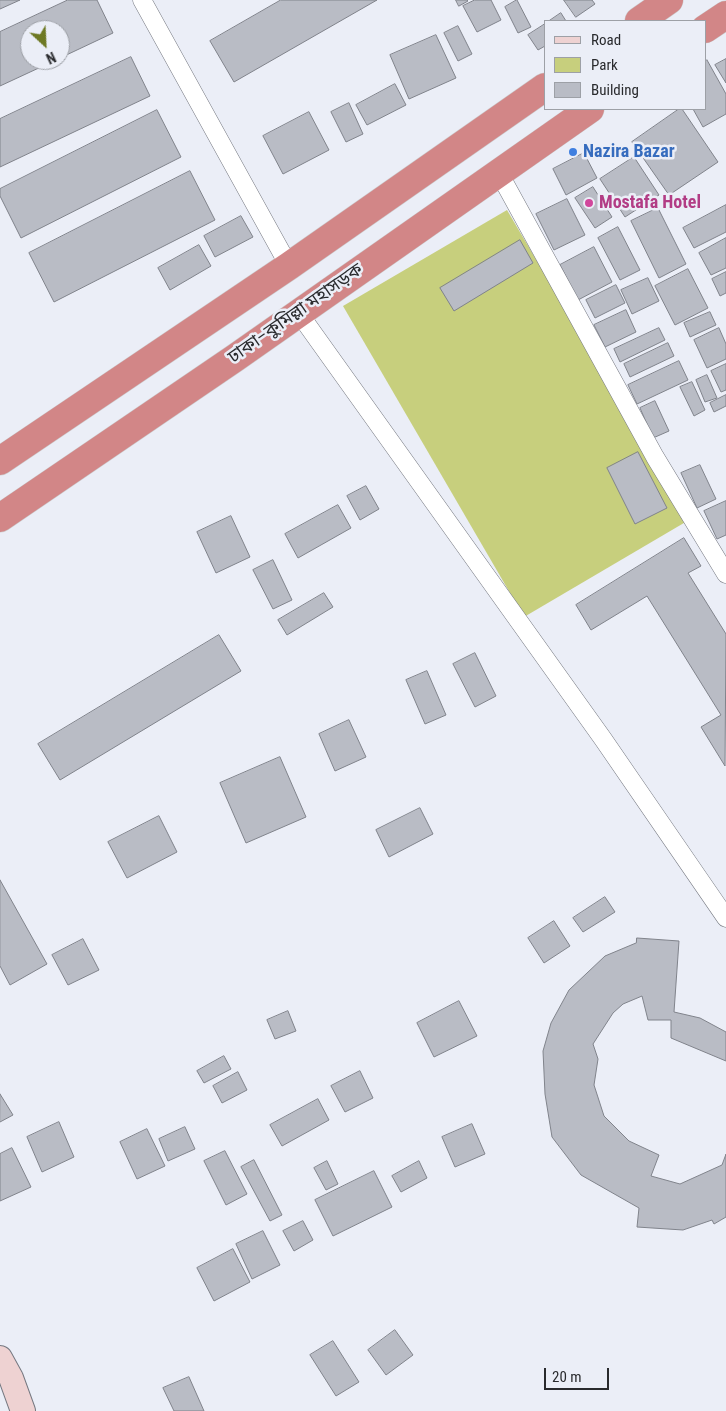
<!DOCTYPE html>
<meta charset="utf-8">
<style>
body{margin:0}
#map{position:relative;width:726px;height:1411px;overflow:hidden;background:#ebeef7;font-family:"Roboto Condensed",sans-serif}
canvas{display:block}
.legend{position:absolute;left:544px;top:20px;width:162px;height:90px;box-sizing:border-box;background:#ebeef7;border:1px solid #9da0a6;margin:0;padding:6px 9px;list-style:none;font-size:15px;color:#292a2d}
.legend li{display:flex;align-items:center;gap:10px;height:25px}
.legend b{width:25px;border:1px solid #9da0a6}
.north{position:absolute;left:20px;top:20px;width:50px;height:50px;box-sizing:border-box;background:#ebeef7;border:1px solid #9da0a6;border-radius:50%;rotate:155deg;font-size:14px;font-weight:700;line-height:20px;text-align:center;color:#292a2d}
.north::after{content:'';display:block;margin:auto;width:18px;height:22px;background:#6e7924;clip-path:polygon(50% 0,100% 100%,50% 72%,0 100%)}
.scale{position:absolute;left:544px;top:1368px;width:65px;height:22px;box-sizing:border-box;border:2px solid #292a2d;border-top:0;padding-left:6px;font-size:15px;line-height:18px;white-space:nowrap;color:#292a2d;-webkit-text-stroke:4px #ebeef7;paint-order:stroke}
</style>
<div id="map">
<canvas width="726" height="1411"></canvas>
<ul class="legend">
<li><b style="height:6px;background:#eed2d2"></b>Road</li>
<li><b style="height:14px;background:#c7cf7d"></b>Park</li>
<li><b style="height:14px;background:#b9bcc5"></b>Building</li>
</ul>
<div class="north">N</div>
<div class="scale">20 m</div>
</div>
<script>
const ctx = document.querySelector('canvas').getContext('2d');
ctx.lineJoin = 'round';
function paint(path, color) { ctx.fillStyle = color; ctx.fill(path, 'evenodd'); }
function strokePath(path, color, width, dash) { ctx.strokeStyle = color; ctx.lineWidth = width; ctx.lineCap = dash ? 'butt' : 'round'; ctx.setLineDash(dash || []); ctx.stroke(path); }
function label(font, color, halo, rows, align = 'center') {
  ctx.font = font + ' "Roboto Condensed","Noto Sans Bengali",sans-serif'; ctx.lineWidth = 5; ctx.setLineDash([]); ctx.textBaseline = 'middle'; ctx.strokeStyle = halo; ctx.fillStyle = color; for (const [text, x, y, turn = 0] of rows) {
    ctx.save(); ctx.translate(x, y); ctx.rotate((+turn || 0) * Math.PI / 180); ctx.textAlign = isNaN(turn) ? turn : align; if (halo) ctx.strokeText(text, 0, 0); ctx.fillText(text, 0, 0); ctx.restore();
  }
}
const green = new Path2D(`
 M507,210L689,520L524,617L343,306Z`);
const building = new Path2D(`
 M0,0H20L0,9Z
 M68,0H97L113,33L60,58V30H30V60H56L0,86V32Z
 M281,0H377L234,82L210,41Z
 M456,0H467L468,1L459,6Z
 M475,0H491L501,20L477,32L463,6Z
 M517,0L531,27L518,33L505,7Z
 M564,0H592L595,4L576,17Z
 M561,13L566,21H549Z
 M545,24V46L538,50L528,35Z
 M458,26L472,54L458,61L444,33Z
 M436,35L456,78L409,99L390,55Z
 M131,57L150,96L0,167V119Z
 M726,59V83L715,65Z
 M707,60L726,94V114L703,127L693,109H705V62Z
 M395,84L406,105L367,125L356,105Z
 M349,103L363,134L346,142L331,112Z
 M679,109H682L718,162L669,195L632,142Z
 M157,110L181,157L21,238L0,196V189Z
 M309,112L329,150L283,174L263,136Z
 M584,153L597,178L566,195L553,169Z
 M634,157L659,195L625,217L600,179Z
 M190,171L215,220L54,302L29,253Z
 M593,187L612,217L595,228L575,198Z
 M567,199L585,235L554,250L536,214Z
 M726,205V232L694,248L683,228Z
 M658,208L686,264L659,278L631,221Z
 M241,216L253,237L215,257L204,236Z
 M618,227L640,270L620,280L598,238Z
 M726,238V268L711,275L699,253Z
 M520,240L533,263L454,311L440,288Z
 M199,245L211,266L170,290L158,268Z
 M594,247L612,282L578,300L560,265Z
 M688,269L708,308L675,325L655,286Z
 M726,272V293L720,296L712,279Z
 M648,278L659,301L632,314L621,290Z
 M616,285L625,303L595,318L586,300Z
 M626,310L636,332L605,347L594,325Z
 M710,312L716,325L690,337L684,323Z
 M659,328L665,340L620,362L614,349Z
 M719,328L726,344V359L707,368L694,340Z
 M668,343L674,356L630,377L624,364Z
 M679,361L688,380L637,404L628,385Z
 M726,364V390L721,392L711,371Z
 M707,375L717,398L705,402L696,380Z
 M692,382L705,410L694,416L680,387Z
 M726,395V406L714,412L710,403Z
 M655,401L669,431L653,438L640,408Z
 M638,452L667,508L635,524L607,468Z
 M700,465L716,499L697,508L681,473Z
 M366,486L379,509L360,520L347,496Z
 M726,501V535L717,539L704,511Z
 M338,505L351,528L298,558L285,534Z
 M231,516L250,557L216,573L197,532Z
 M684,538L701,566L688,573L726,634L725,766L701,727L721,715L647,596L591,630L576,605Z
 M273,560L292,600L273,609L253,570Z
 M324,593L333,607L287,635L278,620Z
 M219,635L241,671L60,780L38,744Z
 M475,653L496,696L475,707L453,664Z
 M427,671L446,715L425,724L406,680Z
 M349,720L366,757L335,771L319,734Z
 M280,757L306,817L246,843L220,783Z
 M420,808L433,834L389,857L376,830Z
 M159,816L177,852L127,878L108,842Z
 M0,880L47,964L10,985L0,966Z
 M605,897L615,912L583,932L573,918Z
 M554,921L570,946L544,963L528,938Z
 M637,938L679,941L674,1012L700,1018L726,1032V1061L671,1038V1020H648L642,996L623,1004L613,1013L593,1044L598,1059L594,1085L604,1116L629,1141L659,1155L651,1176L680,1184L722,1165L726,1154V1217L714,1224L712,1220L683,1230L637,1227L639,1208L581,1175L552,1137L545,1094L543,1051L551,1023L569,990L605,956L636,943Z
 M83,939L99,970L68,985L52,955Z
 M459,1001L477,1036L434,1057L417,1023Z
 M288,1011L296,1031L275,1039L267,1020Z
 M224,1056L231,1069L204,1083L197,1071Z
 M360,1071L373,1098L345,1112L331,1086Z
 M238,1072L247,1090L222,1103L213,1086Z
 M0,1094L13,1115L0,1122Z
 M318,1099L329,1120L282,1146L270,1125Z
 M59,1122L74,1157L42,1172L27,1137Z
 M472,1124L485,1154L455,1167L442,1137Z
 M185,1127L195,1149L168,1161L159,1139Z
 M147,1129L165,1166L137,1179L120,1142Z
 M12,1148L31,1187L0,1201V1154Z
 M225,1151L247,1194L226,1205L204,1161Z
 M254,1160L282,1215L270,1221L241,1167Z
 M327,1161L338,1184L326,1190L314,1168Z
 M419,1161L427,1178L401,1192L392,1176Z
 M374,1171L392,1207L333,1236L315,1200Z
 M303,1221L313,1240L294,1251L283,1231Z
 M263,1231L280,1265L252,1279L236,1244Z
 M233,1249L250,1282L214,1301L197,1268Z
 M395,1330L413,1355L386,1375L368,1350Z
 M333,1341L359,1382L336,1396L310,1355Z
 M189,1377L204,1411H174L163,1388Z`);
const minor = new Path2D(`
 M142,0L289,266
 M499,173L655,457L726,574
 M298,312L603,739L726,918`);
const secondary = new Path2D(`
 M0,1358L11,1378L23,1411`);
const trunk = new Path2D(`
 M639,21L669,0
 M705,29L726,15
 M0,461L289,266L545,87
 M0,518L235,358L590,109`);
const markers = [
 [573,152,5,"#3f7fe0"],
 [589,203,5,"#d1479c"]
];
const shopNames = [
 ["Nazira Bazar",583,152]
];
const hotelNames = [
 ["Mostafa Hotel",599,203]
];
const streetNames = [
 ["ঢাকা–কুমিল্লা মহাসড়ক",296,314,-35]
];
paint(green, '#c7cf7d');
paint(building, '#b9bcc5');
strokePath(building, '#80838b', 1);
strokePath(minor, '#757880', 19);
strokePath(secondary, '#757880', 26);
strokePath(trunk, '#cccccd', 29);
strokePath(minor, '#fff', 18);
strokePath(secondary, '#eed2d2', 24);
strokePath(trunk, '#d28687', 28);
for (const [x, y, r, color] of markers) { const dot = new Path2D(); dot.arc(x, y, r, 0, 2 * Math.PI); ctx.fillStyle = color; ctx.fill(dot); strokePath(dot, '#ebeef7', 2); }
label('bold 18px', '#366cbe', '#ebeef7', shopNames, 'left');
label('bold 18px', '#b23c85', '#ebeef7', hotelNames, 'left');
label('18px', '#292a2d', '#ebeef7', streetNames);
</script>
